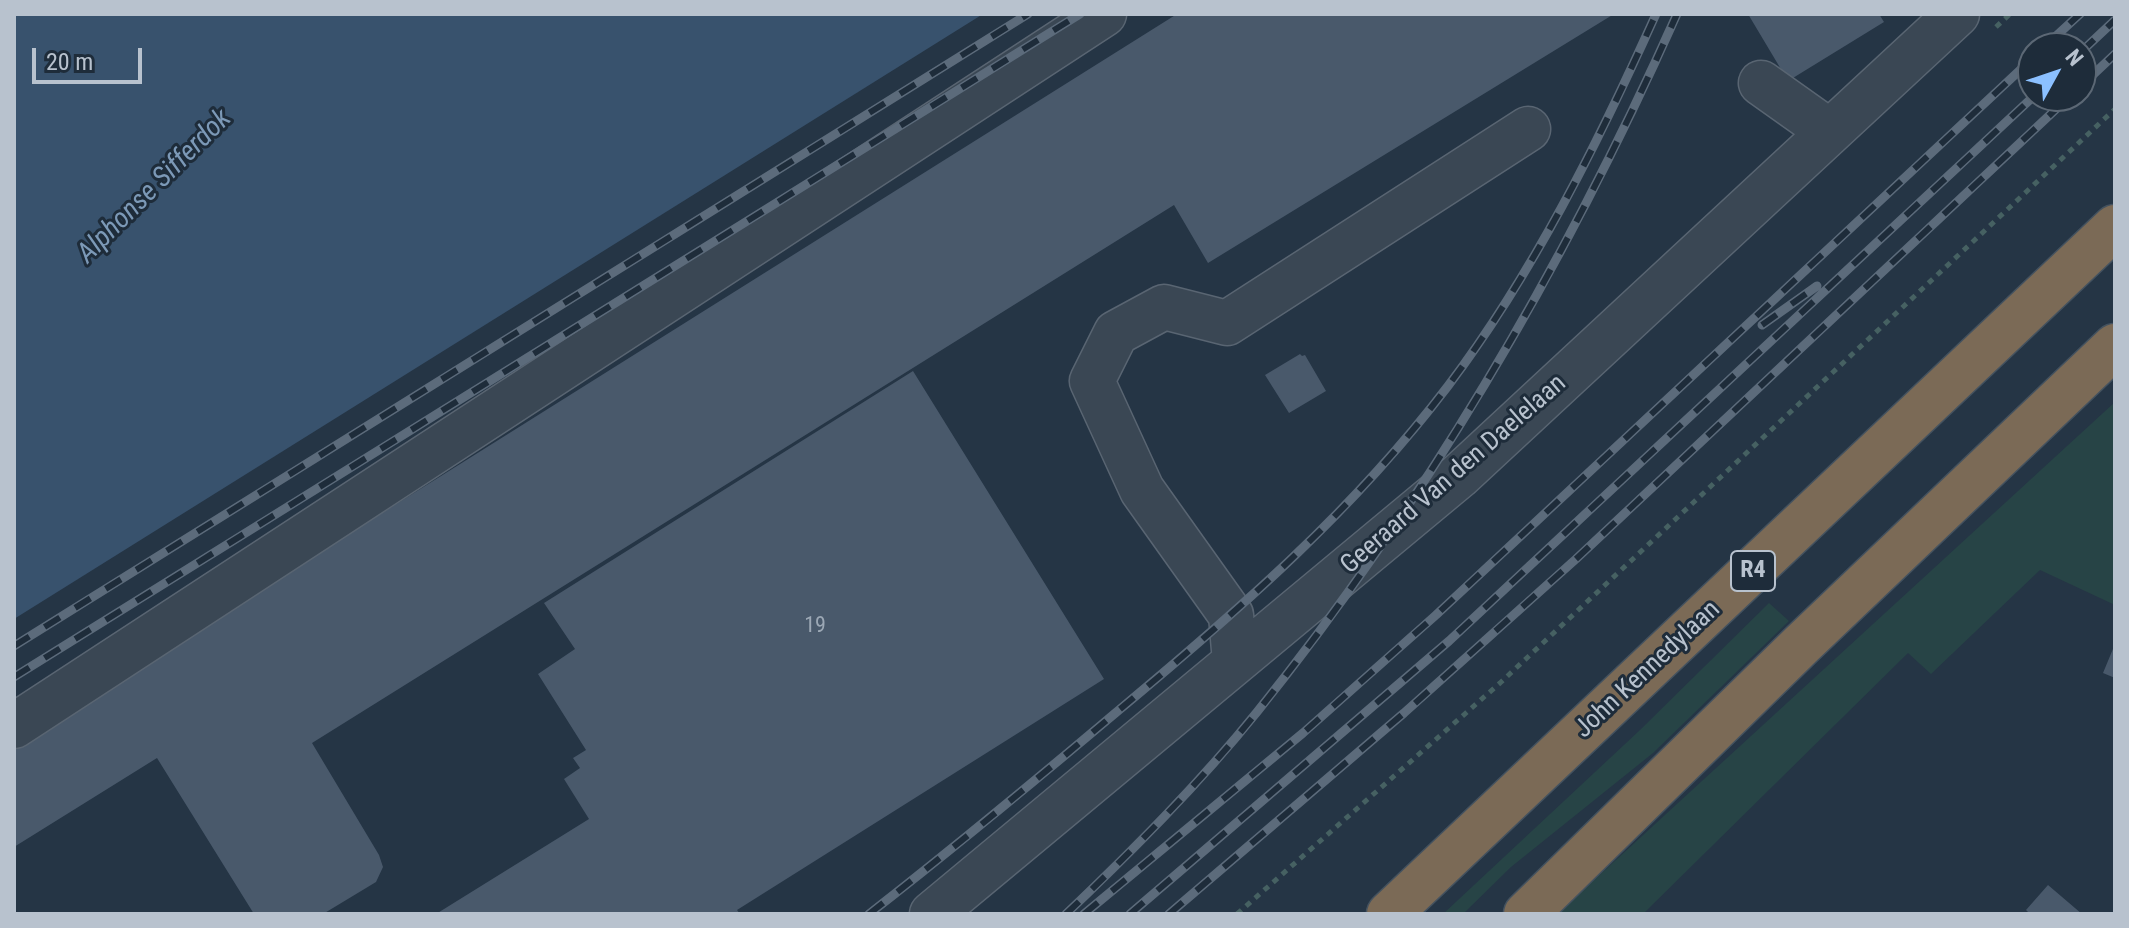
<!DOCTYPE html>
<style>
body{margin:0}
#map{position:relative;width:2129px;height:928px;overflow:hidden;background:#253545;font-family:"Roboto Condensed",sans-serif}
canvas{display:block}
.frame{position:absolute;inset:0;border:16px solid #b8c2ce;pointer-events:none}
.north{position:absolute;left:2017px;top:32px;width:80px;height:80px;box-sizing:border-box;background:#1e2c3a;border:2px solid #5c6875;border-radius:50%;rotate:50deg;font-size:22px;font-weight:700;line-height:32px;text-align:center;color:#b8c2ce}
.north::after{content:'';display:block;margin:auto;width:28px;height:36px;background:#8bc0ff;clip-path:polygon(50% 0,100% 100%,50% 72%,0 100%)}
.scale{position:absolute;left:32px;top:48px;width:110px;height:36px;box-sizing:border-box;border:4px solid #b8c2ce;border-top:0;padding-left:10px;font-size:24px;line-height:28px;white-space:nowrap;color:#b8c2ce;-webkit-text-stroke:6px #1e2c3a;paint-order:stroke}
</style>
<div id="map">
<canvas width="2129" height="928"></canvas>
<div class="frame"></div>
<div class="north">N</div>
<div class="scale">20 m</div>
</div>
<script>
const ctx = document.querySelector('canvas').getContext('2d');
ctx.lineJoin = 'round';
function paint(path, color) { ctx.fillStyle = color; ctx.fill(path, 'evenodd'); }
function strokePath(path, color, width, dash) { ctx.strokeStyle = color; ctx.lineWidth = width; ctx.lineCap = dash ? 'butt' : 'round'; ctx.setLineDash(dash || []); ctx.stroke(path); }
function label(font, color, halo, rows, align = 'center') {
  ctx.font = font + ' "Roboto Condensed",sans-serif'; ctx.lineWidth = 6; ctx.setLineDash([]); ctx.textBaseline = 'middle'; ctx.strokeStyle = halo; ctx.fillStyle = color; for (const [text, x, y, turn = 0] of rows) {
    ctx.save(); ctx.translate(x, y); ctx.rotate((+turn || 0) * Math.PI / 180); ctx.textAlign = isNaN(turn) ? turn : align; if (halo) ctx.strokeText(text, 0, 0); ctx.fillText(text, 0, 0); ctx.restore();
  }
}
const green = new Path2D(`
 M2115,402V605L2040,570L1931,674L1908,653L1643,914H1557Z
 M1769,603L1789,621L1653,753L1511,867L1463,914H1443L1640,730Z`);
const water = new Path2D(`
 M14,14H983L14,619Z`);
const building = new Path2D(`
 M1177,14H1614L1208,263L1174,205L312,743L379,855L383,867L376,882L323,914H254L157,758L14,847V744Z
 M1748,14H1879L1884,22L1788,81Z
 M1300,354L1302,356L1305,355L1326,391L1289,413L1265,375Z
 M913,371L1104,679L737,910L740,914H436L589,819L564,779L580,768L573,758L586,750L538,674L575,649L544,603Z
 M2115,644V678L2103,673Z
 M2048,885L2082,914H2030L2026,910Z`);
const path = new Path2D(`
 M1996,27L2010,14
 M1237,914L1500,683L2115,109`);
const minor = new Path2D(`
 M1761,83L1830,132
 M1235,662L1231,615L1142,490L1092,381L1116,333L1164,307L1227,323L1528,129
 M14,726L1104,14
 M932,914L1459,476L1957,14`);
const highway = new Path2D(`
 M1389,914L2115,227
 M1526,914L1800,646L2115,346`);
const rail = new Path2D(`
 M2043,48L2080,14
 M2081,52L2115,20
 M2081,86L2115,54
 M1762,325L1817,286
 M14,646L1028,14
 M14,677L1080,14
 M869,914C954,848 1037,779 1119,710C1240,609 1352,512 1448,386C1534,272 1598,143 1656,14
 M1066,914C1133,850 1199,784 1257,712C1428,499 1566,263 1677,14
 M1084,914L1303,733L1436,615L2033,58
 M1130,914L1449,641L2034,96
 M1169,914L1404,713L1576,559L2070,96`);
const numberNames = [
 ["19",815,626]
];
const shields = [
 [1753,571,44]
];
const shieldNames = [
 ["R4",1753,571]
];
const streetNames = [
 ["Geeraard Van den Daelelaan",1454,475,-41],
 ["John Kennedylaan",1648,670,-43]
];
const waterNames = [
 ["Alphonse Sifferdok",155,187,-45]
];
paint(green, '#274446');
paint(water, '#38526d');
paint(building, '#49596b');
strokePath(minor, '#596572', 47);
strokePath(highway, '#44525f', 47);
strokePath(path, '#466162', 5, [6, 6]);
strokePath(minor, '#3a4754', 44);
strokePath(highway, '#7b6a56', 44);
strokePath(rail, '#5c6b7b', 9);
strokePath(rail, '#1e2c3a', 6, [18]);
label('22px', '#9ca8b5', null, numberNames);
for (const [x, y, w] of shields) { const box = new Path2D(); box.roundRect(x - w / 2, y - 20, w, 40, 6); ctx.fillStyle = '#1e2c3a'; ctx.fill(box); strokePath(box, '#b8c2ce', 2); }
label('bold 24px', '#b8c2ce', null, shieldNames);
label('26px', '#b8c2ce', '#1e2c3a', streetNames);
label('italic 28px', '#7c99b7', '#1e2c3a', waterNames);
</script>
